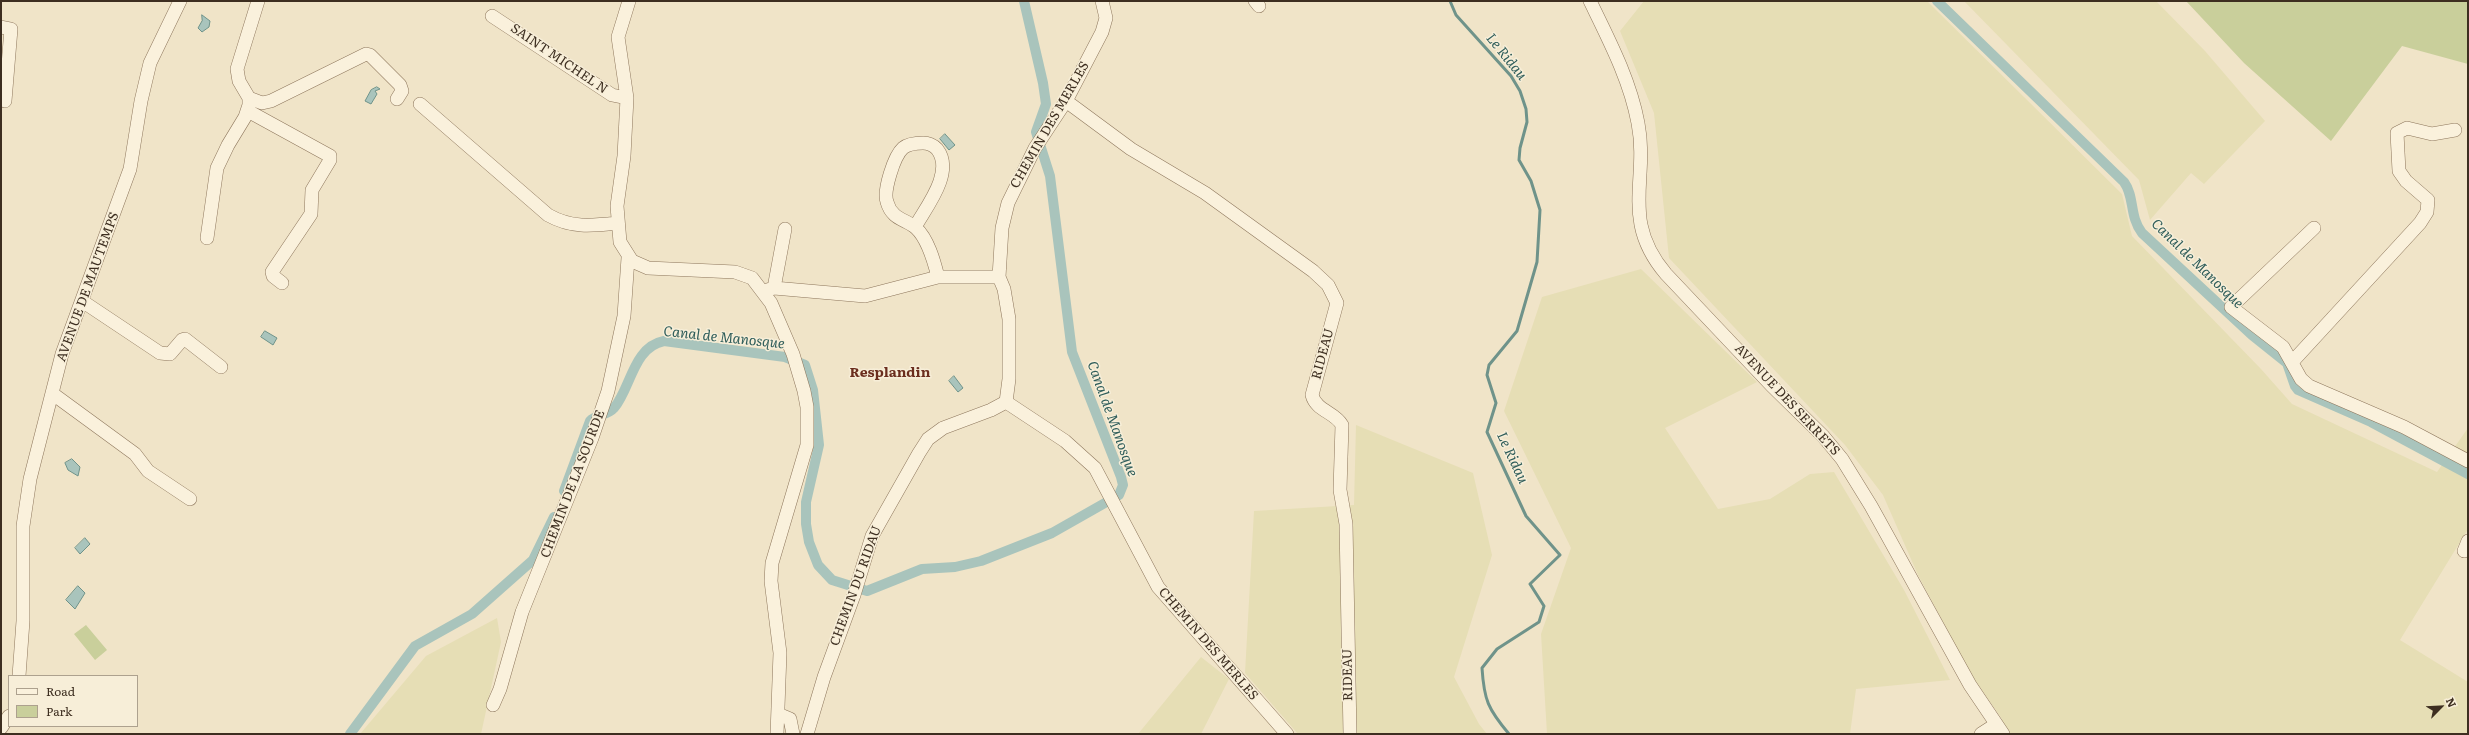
<!DOCTYPE html>
<style>
body{margin:0}
#map{position:relative;width:2469px;height:735px;overflow:hidden;background:#f0e4c8;font-family:Literata,serif}
canvas{display:block}
.frame{position:absolute;inset:0;border:2px solid #3d2e20;pointer-events:none}
.legend{position:absolute;left:8px;top:675px;width:130px;height:52px;box-sizing:border-box;background:#f7eed8;border:1px solid #ada18e;margin:0;padding:5px 7px;list-style:none;font-size:12px;color:#3d2e20}
.legend li{display:flex;align-items:center;gap:8px;height:20px}
.legend b{width:20px;border:1px solid #ada18e}
.north{position:absolute;left:2421px;top:687px;width:40px;height:40px;-webkit-text-stroke:3px #f7eed8;paint-order:stroke;rotate:66deg;font-size:11px;font-weight:700;line-height:16px;text-align:center;color:#3d2e20}
.north::after{content:'';display:block;margin:auto;width:14px;height:18px;background:#3d2e20;clip-path:polygon(50% 0,100% 100%,50% 72%,0 100%)}
</style>
<div id="map">
<canvas width="2469" height="735"></canvas>
<div class="frame"></div>
<ul class="legend">
<li><b style="height:5px;background:#faf1dc"></b>Road</li>
<li><b style="height:11px;background:#c9cf9b"></b>Park</li>
</ul>
<div class="north">N</div>
</div>
<script>
const ctx = document.querySelector('canvas').getContext('2d');
ctx.lineJoin = 'round';
function paint(path, color) { ctx.fillStyle = color; ctx.fill(path, 'evenodd'); }
function strokePath(path, color, width, dash) { ctx.strokeStyle = color; ctx.lineWidth = width; ctx.lineCap = dash ? 'butt' : 'round'; ctx.setLineDash(dash || []); ctx.stroke(path); }
function label(font, color, halo, rows, align = 'center') {
  ctx.font = font + ' Literata,serif'; ctx.lineWidth = 3; ctx.setLineDash([]); ctx.textBaseline = 'middle'; ctx.strokeStyle = halo; ctx.fillStyle = color; for (const [text, x, y, turn = 0] of rows) {
    ctx.save(); ctx.translate(x, y); ctx.rotate((+turn || 0) * Math.PI / 180); ctx.textAlign = isNaN(turn) ? turn : align; if (halo) ctx.strokeText(text, 0, 0); ctx.fillText(text, 0, 0); ctx.restore();
  }
}
const farmland = new Path2D(`
 M1644,1H1927L2122,194L2132,236L2261,369L2292,404L2437,472L2468,428V529L2400,640L2468,682V734H1991L2002,719L1970,673L1918,575L1883,495L1845,445L1669,258L1654,113L1620,31Z
 M1964,1H2156L2205,51L2265,121L2204,184L2191,173L2150,220L2139,180Z
 M1641,269L1757,382L1665,428L1718,509L1770,499L1810,474L1834,472L1904,590L1950,680L1856,689L1850,734H1547L1541,634L1571,548L1504,411L1542,297Z
 M1356,425L1473,473L1492,555L1454,677L1479,724L1487,734H1298L1245,673L1254,511L1354,505Z
 M497,618L501,642L481,734H360L426,656Z
 M1201,657L1229,679L1201,734H1138Z`);
const green = new Path2D(`
 M2186,1H2468V64L2402,46L2331,141L2244,63Z
 M86,625L107,650L95,660L74,634Z`);
const water = new Path2D(`
 M202,15L210,21L209,27L202,32L198,28L202,21Z
 M377,87L380,89L375,91L377,94L371,104L365,101L371,90Z
 M945,134L955,145L949,150L940,139Z
 M265,331L277,338L273,345L261,337Z
 M954,376L963,388L958,392L949,381Z
 M72,459L80,467L78,476L68,470L65,463Z
 M85,538L90,544L80,554L75,548Z
 M78,586L85,593L75,609L66,600Z`);
const stream = new Path2D(`
 M1450,1L1456,15L1511,76L1520,91L1526,109L1527,122L1520,148L1519,160L1531,181L1540,210L1537,262L1517,331L1489,365L1487,375L1496,403L1487,432L1526,516L1560,555L1530,584L1544,606L1539,622L1497,649L1482,668C1484,700 1488,709 1509,734`);
const canal = new Path2D(`
 M1937,1L2124,182C2135,197 2129,216 2142,233L2252,335L2287,363L2295,386L2298,390L2371,422L2468,474
 M564,491L590,421C596,414 607,416 614,408C631,388 633,347 664,341L785,357L805,365L813,390L819,445L806,502V524L809,542L818,565L832,580L867,591L922,569L955,567L981,561L1052,533L1119,495L1123,485L1121,477L1072,352L1050,176L1036,132L1046,104L1043,83L1024,1
 M350,734L415,646L472,614L533,560L554,517`);
const minor = new Path2D(`
 M629,1L618,37L627,98L624,156L617,206L620,242L632,261L648,268L735,272L752,278L771,303L793,354L804,391L807,407V445L772,563L771,581L780,653L777,734
 M1102,1L1106,18L1102,32L1066,101L1035,148L1008,203L1002,228L999,277L1004,289L1009,319V379L1006,402L1065,441L1095,468L1158,587L1287,734
 M1255,1L1259,6
 M1590,1C1609,40 1630,80 1638,123C1649,180 1620,220 1666,274L1771,385L1823,436L1842,459L1871,506L1970,685L2003,734
 M492,16L612,95L627,98
 M1,27L11,29L5,101
 M249,98L262,103L271,101L366,54L370,55L400,85L402,91L397,99
 M1066,101L1131,149L1205,193L1313,271L1328,285L1337,303L1312,395C1316,411 1335,412 1342,425L1340,490L1346,524L1350,734
 M420,104L548,215C571,228 591,226 617,223
 M248,111L330,156V160L312,190L311,214L272,272L273,276L282,283
 M915,227C926,207 955,172 937,149C933,145 928,143 923,143C916,143 908,144 903,148C894,156 883,191 887,202C892,220 906,219 916,228C928,239 934,261 938,277
 M2314,228L2231,307L2283,347L2301,379L2309,386L2404,427L2468,461
 M207,238L217,168L228,145L245,117L249,105V98L239,81L237,69L258,1
 M774,288L785,229
 M764,291L774,288L865,296L938,277H999
 M82,301L160,353L170,354L182,340L185,339L221,367
 M2293,361L2420,223L2427,212L2428,200L2406,181L2399,171L2397,133L2407,128L2432,134L2455,130
 M53,394L135,454L148,471L190,499
 M2464,551L2468,541
 M19,676L23,621V526L30,479L62,354L130,169L141,101L150,63L180,1
 M493,705L500,689L522,612L592,438L608,391L624,316L628,258
 M778,714L790,719L793,734
 M1,728L9,716
 M807,734L824,677L854,595L872,536L919,453L928,439L943,428L991,410L1006,402
 M1981,734L1995,725`);
const streetNames = [
 ["SAINT MICHEL N",559,59,34],
 ["CHEMIN DES MERLES",1050,125,-60],
 ["AVENUE DE MAUTEMPS",88,287,-70],
 ["RIDEAU",1323,354,-75],
 ["AVENUE DES SERRETS",1787,400,47],
 ["CHEMIN DE LA SOURDE",573,484,-69],
 ["CHEMIN DU RIDAU",856,586,-70],
 ["CHEMIN DES MERLES",1208,644,49],
 ["RIDEAU",1348,675,-91]
];
const waterNames = [
 ["Le Ridau",1506,57,51],
 ["Canal de Manosque",2197,264,44],
 ["Canal de Manosque",724,338,6],
 ["Canal de Manosque",1112,419,70],
 ["Le Ridau",1512,458,65]
];
const neighbourhoodNames = [
 ["Resplandin",890,373]
];
paint(farmland, '#e6deb5');
paint(green, '#c9cf9b');
paint(water, '#a9c4bc');
strokePath(water, '#6f938a', 1);
strokePath(stream, '#6f938a', 3);
strokePath(canal, '#a9c4bc', 10);
strokePath(minor, '#8d765c', 14);
strokePath(minor, '#faf1dc', 13);
label('13px', '#3d2e20', '#f7eed8', streetNames);
label('italic 14px', '#2f5d5a', '#f7eed8', waterNames);
label('bold 14px', '#6b2e1e', '#f7eed8', neighbourhoodNames);
</script>
